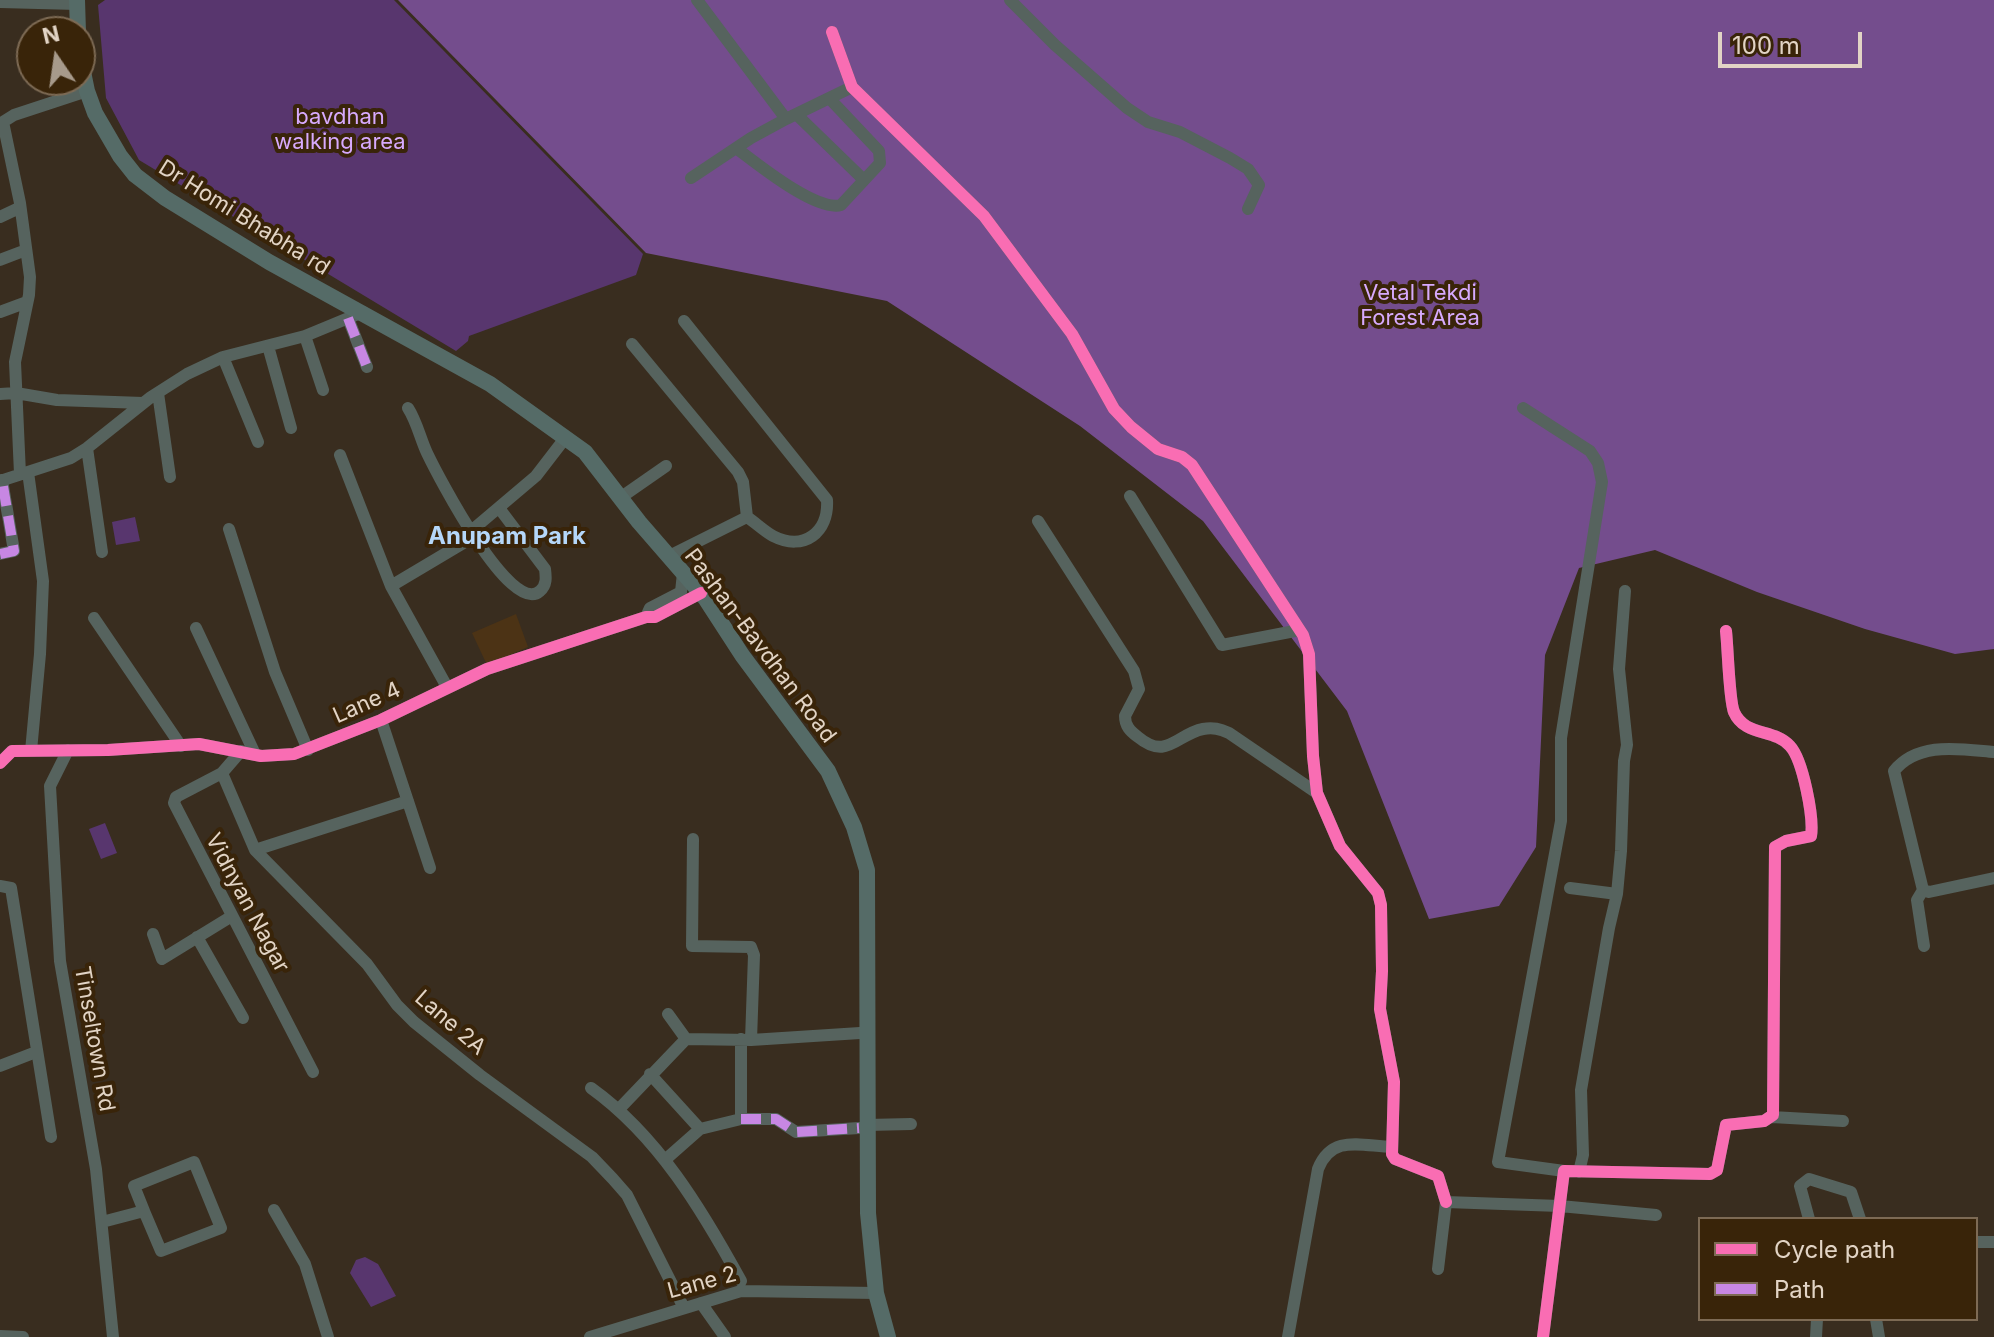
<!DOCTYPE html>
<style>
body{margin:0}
#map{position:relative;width:1994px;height:1337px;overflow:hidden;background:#392d1f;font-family:Inter,sans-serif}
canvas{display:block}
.legend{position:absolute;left:1698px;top:1217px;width:280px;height:104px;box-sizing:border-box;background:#392409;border:2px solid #7d6a54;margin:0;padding:10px 14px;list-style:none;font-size:24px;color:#e2d4c5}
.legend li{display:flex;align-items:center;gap:16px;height:40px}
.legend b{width:40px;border:2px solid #7d6a54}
.north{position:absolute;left:16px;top:16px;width:80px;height:80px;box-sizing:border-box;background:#392409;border:2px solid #7d6a54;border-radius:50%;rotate:347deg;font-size:22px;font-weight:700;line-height:32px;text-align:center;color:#e2d4c5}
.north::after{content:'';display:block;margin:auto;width:28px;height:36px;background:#a79a8b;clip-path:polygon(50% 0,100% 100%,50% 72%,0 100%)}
.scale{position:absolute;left:1718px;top:32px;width:144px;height:36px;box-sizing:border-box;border:4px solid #e2d4c5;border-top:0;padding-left:10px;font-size:24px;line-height:28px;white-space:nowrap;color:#e2d4c5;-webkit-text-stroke:6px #392409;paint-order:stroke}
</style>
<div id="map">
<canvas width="1994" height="1337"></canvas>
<ul class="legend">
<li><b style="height:10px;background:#f96db3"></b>Cycle path</li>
<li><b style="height:10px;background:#c787e3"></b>Path</li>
</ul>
<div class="north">N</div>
<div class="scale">100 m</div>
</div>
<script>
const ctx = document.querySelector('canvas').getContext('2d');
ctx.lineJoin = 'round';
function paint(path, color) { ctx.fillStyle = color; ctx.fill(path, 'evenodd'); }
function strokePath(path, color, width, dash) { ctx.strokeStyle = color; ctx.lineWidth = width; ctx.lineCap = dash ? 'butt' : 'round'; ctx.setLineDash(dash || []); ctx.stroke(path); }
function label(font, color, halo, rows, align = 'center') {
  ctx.font = font + ' Inter,sans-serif'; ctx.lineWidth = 8; ctx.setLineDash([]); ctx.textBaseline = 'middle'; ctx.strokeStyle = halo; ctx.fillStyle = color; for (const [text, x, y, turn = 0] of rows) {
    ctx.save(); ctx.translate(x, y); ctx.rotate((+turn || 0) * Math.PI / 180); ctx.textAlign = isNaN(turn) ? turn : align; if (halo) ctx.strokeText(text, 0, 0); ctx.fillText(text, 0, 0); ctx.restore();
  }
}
const built = new Path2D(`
 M516,614L528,647L487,665L472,633Z`);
const green = new Path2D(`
 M105,0H394L643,254L636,275L469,336L468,341L456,351L139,160L106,98L98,5Z
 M135,517L140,541L116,545L112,522Z
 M105,823L117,853L101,859L89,829Z
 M365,1257L378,1264L396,1296L371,1307L350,1273L356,1260Z`);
const forest = new Path2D(`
 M398,0H1994V649L1955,654L1865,629L1757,592L1655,550L1579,568L1545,655L1536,847L1499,906L1429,919L1347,711L1203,521L1080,426L887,301L646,253Z`);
const minor = new Path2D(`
 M697,0L786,119L852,87
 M1010,0L1055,45L1127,108L1148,122L1180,132L1230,158L1248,169L1259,185L1248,209
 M0,2L77,4
 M832,32L852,87L984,216L1072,334L1114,409L1131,427L1158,449L1182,457L1192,465L1303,635L1309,654L1313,756L1317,793L1340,846L1378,893L1381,905L1382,971L1380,1009L1394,1082L1392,1154L1395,1159L1438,1176L1446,1202
 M796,114L864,180
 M736,148C756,163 816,212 841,205L880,163L879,151L829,98
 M691,178L751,138L786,119
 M0,217L19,208
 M0,260L26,250
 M0,312L27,302
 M348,318L367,367
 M305,336L323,390
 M632,344L738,472L743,482L747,517C756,523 764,531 773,536C804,552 829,532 827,500L684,321
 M268,346L291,428
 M223,357L258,442
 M158,393L170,477
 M0,394L16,393L57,400L143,403
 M408,408C417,422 420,438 427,453C438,476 511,617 540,591C547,585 546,577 545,569L499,508
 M1523,408L1590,451L1598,463L1602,482L1561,738V821L1498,1162L1564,1171
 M87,448L102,552
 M340,455L391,586L447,687
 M28,472L43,581L40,654L31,751
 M20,474L15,362L29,295L30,277L20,203L3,122L14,115L87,91
 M0,481L71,458L87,448L151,397L187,374L223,357L305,336L363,312
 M1130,496L1222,645L1300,630
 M620,498L666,466
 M1038,521L1134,671L1139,689L1125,716C1125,726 1130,731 1138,737C1167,761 1177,734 1203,729C1213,727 1220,729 1229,733L1317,793
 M229,529L275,672L308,750
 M471,531L536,476L566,437
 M0,554L14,551L2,480
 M669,556L747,517
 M391,586L475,536
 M646,617L650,608L681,592L683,573
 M94,618L181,746
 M196,628L255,754
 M381,720L430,868
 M68,750L50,786L60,961L96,1169L113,1337
 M241,751L222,773L176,797L174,803L313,1072
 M0,763L12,751L108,750L199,744L261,756L294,754L381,720L487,669L646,617H655L701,593
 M222,773L255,850L367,964L397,1005L414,1022L480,1075L592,1157L613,1179L627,1195L684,1308
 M693,839L692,946L751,947L754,955L751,1040
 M255,850L408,801
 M0,886L11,888L51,1137
 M1570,888L1617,894
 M1923,890L1894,771C1918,741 1960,749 1994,752
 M1923,890L1929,892L1994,878
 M1923,890L1917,900L1924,946
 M153,934L162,959L232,916
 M197,937L243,1018
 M668,1014L686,1039
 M0,1066L36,1052
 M650,1074L700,1129
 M591,1088C658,1136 702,1210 741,1281
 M620,1108L686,1039L751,1040L860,1033
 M1772,1117L1843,1121
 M741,1119V1039
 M867,1125L911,1124
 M666,1159L700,1129L741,1119H776L796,1132L859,1128
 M1579,1172L1583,1155L1581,1090L1609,928L1617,894L1621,851L1624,761L1627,745L1619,669L1625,591
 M274,1210L305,1264L328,1337
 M1809,1219L1800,1186L1809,1179L1851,1192L1860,1219
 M102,1222L144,1211L134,1186L194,1162L221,1228L161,1251L144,1211
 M1976,1242H1994
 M1438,1269L1446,1202L1560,1206L1656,1215
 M701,1303L725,1337
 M1876,1319L1879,1337
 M0,1336L23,1337
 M590,1337L741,1291L876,1293
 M1288,1337L1318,1169C1332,1134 1361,1146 1392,1147
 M1543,1337L1564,1171L1710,1174L1717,1170L1726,1125L1764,1121L1773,1115L1775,847L1786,841L1811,836C1814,818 1803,760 1790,746C1774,728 1745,737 1734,712C1729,700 1728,648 1726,631
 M1816,1337L1817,1319`);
const major = new Path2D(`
 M77,0L78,32
 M80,57L87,91L95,113L120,156L135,175L165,198L269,262L490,384L585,452L639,522L705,598L742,655L828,771L854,827L867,870L868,1213L876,1293L888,1337`);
const quiet = new Path2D(`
 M348,318L367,367
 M0,554L14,551L2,480
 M741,1119H776L796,1132L859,1128`);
const cycleway = new Path2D(`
 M832,32L852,87L984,216L1072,334L1114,409L1131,427L1158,449L1182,457L1192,465L1303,635L1309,654L1313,756L1317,793L1340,846L1378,893L1381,905L1382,971L1380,1009L1394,1082L1392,1154L1395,1159L1438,1176L1446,1202
 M0,763L12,751L108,750L199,744L261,756L294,754L381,720L487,669L646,617H655L701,593
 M1543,1337L1564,1171L1710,1174L1717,1170L1726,1125L1764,1121L1773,1115L1775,847L1786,841L1811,836C1814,818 1803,760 1790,746C1774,728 1745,737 1734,712C1729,700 1728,648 1726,631`);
const parkNames = [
 ["bavdhan",340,117],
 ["walking area",340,142],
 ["Vetal Tekdi",1420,293],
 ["Forest Area",1420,318]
];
const streetNames = [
 ["Dr Homi Bhabha rd",244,218,32],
 ["Pashan-Bavdhan Road",760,646,53],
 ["Lane 4",367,703,-24],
 ["Vidnyan Nagar",247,903,62],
 ["Lane 2A",450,1023,41],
 ["Tinseltown Rd",94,1039,80],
 ["Lane 2",702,1283,-15]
];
const neighbourhoodNames = [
 ["Anupam Park",507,537]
];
paint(built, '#4c3315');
paint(green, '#58366e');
paint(forest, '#744d8d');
strokePath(minor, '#56635e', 12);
strokePath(major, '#556b67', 16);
strokePath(quiet, '#c787e3', 10, [20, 10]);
strokePath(cycleway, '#f96db3', 12);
label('22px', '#d7aafd', '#392409', parkNames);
label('22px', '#e2d4c5', '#392409', streetNames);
label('bold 24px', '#b5d7f9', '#392409', neighbourhoodNames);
</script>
